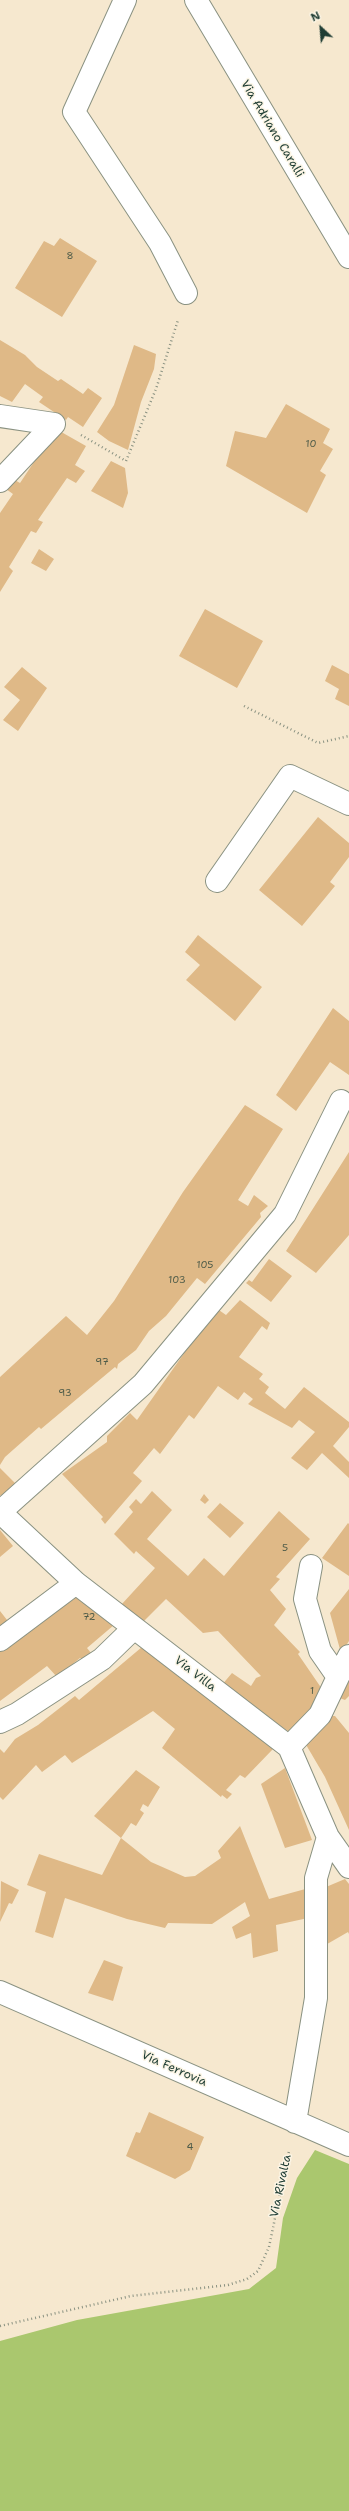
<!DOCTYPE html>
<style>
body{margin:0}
#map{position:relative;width:349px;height:2511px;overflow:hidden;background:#f6e8cf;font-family:"Shantell Sans",sans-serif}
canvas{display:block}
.north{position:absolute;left:301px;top:8px;width:40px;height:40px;-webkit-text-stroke:3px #fcf5e5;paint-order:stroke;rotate:334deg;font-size:11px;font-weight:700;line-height:16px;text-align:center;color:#1f3d34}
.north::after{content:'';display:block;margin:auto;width:14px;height:18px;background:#1f3d34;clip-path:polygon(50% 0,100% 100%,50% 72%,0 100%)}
</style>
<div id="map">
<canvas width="349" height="2511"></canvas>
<div class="north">N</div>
</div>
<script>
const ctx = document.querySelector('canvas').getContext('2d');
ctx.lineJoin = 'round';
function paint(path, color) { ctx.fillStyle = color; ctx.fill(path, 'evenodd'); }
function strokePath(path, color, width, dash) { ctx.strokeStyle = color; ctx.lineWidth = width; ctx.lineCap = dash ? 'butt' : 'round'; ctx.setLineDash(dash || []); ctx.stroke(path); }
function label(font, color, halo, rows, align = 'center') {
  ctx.font = font + ' "Shantell Sans",sans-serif'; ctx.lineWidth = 3; ctx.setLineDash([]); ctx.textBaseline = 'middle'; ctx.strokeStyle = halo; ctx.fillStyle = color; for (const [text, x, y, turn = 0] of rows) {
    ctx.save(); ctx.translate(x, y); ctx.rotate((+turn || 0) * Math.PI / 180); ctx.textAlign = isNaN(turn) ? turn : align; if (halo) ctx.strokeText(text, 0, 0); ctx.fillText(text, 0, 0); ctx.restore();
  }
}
const green = new Path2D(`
 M315,2150L349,2164V2511H0V2341L77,2320L249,2289L276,2268L283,2218L297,2178Z`);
const building = new Path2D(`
 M60,238L97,261L62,317L15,288L44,241L54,246Z
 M0,340L25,355L37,367L58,381L61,379L83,394L88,388L102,398L83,427L68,417L66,420L39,402L43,397L25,384L12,402L0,396Z
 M134,345L156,354L154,369L141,402L128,450L109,441L97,432L114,405Z
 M286,404L330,429L323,443L333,449L320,471L326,475L307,513L226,466L235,431L266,438Z
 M56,429L86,446L75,465L85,471L76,483L67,478L38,520L43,522L36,533L31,531L9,567L13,571L0,592V513L13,494L6,489L13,479L20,483Z
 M111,461L125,468L128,493L123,508L91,491Z
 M39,549L54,559L46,571L31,563Z
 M205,609L263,641L237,688L179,656Z
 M332,665L349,674V706L335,699L339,689L325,681Z
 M22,667L47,688L18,731L3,720L20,700L4,687Z
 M318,817L349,843V857L330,882L335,886L302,926L259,890Z
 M198,935L262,987L235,1021L186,980L200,965L185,952Z
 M333,1008L349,1021V1075L330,1062L296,1111L276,1095Z
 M245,1105L283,1129L238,1200L248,1206L254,1195L268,1206L260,1213L261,1217L205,1284L197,1278L166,1316L149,1331L136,1350L118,1364L117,1369L115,1367L41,1429L39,1427L5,1457L0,1465V1377L66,1316L87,1335L114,1301L183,1192Z
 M349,1152V1235L316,1273L286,1251Z
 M269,1259L292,1276L271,1302L246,1283L249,1280L252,1282Z
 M240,1300L270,1323L267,1330L262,1326L239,1357L263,1374L259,1379L269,1387L265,1393L285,1409L304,1387L349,1422V1427L333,1446L349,1462V1478L322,1453L307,1470L291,1458L315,1432L299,1420L292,1428L248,1404L253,1399L244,1392L238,1400L218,1386L194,1419L189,1415L160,1454L154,1448L133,1473L142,1481L105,1524L101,1519L103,1517L62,1474L107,1442V1436L130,1413L137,1420L216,1308L226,1315Z
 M0,1468L15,1483L3,1498L0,1495Z
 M152,1491L172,1510L147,1539L188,1576L204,1558L224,1576L279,1511L310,1539L276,1577L280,1579L270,1590L286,1609L274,1625L300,1652L298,1654L322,1689L313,1711L291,1733L221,1686L232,1673L251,1686L256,1678L261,1676L218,1631L203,1633L166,1599L142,1623L121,1605L155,1568L136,1551L134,1554L114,1534L133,1512L129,1507L136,1499L141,1504Z
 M204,1494L209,1500L205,1504L200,1500Z
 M220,1503L244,1523L230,1538L207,1517Z
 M348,1523L349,1524V1576L322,1558Z
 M0,1530L13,1546L0,1557Z
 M349,1589V1641L341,1653L330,1613Z
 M80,1595L114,1625L87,1648L91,1653L82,1659L80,1658L57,1677L47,1666L0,1701V1649Z
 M0,1611L11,1625L0,1632Z
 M142,1647L273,1749L245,1778L240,1775L226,1790L232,1794L227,1799L222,1795L221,1797L162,1748L175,1729L153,1711L72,1763L65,1755L42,1772L36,1765L3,1800L0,1797V1749L4,1753L15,1739L38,1725L75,1696L79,1700Z
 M349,1674V1696L345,1700L337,1697Z
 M332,1716H335L349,1733V1830L325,1777L305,1743Z
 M285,1768L312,1840L285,1848L261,1784Z
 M136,1770L160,1787L148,1807L143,1804L140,1810L144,1813L136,1826L131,1823L121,1838L94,1816Z
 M240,1826L269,1899L309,1888L308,1918L276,1925L278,1951L253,1958L251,1933L236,1939L232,1927L250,1916L245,1902L212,1924L168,1923L165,1928L127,1919L65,1898L53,1938L35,1932L46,1892L27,1885L39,1854L102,1875L121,1838L151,1862L185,1877L195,1876L221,1858L218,1851Z
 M345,1879L349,1884V1934L348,1932L322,1947L326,1887Z
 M1,1881L19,1890L12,1904L9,1903L0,1922Z
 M104,1960L123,1967L113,2001L88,1993Z
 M149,2112L204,2137L190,2170L175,2179L126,2156L136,2132L140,2133Z`);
const path = new Path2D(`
 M81,435L126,461L156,389L178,320
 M244,706L318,743L349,736
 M0,2326L131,2296L228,2285L247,2279L258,2271L269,2247L289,2151`);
const minor = new Path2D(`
 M125,0L74,112L160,243L186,293
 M0,416L54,424
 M0,481L54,424
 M217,881L290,776L349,804
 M0,1512L143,1384L285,1214L341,1101
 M0,1512L76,1583L289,1747L328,1837L349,1867
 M0,1640L76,1583
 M338,1677L349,1656
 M0,1722L17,1714L102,1659L134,1628
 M289,1747L320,1715L338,1677L320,1651L305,1599L311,1566
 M0,1992L349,2145
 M295,2122L316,1998V1878L328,1837`);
const tertiary = new Path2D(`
 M196,0L349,257`);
const numberNames = [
 ["8",70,256],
 ["10",311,444],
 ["105",205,1265],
 ["103",177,1280],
 ["97",102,1362],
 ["93",65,1393],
 ["5",285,1548],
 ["72",89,1617],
 ["1",312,1691],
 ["4",190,2147]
];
const streetNames = [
 ["Via Adriano Caralli",272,129,59],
 ["Via Villa",195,1674,38],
 ["Via Ferrovia",174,2069,24],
 ["Via Rivalta",281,2186,-78]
];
paint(green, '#aac76e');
paint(building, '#dfb987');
strokePath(minor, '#8a9282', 24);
strokePath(tertiary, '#8a9282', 24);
strokePath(path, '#8a9282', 2.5, [1, 3]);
strokePath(minor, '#fff', 22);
strokePath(tertiary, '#fff', 22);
label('10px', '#4f5c49', null, numberNames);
label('12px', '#1f3d34', '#fcf5e5', streetNames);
</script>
